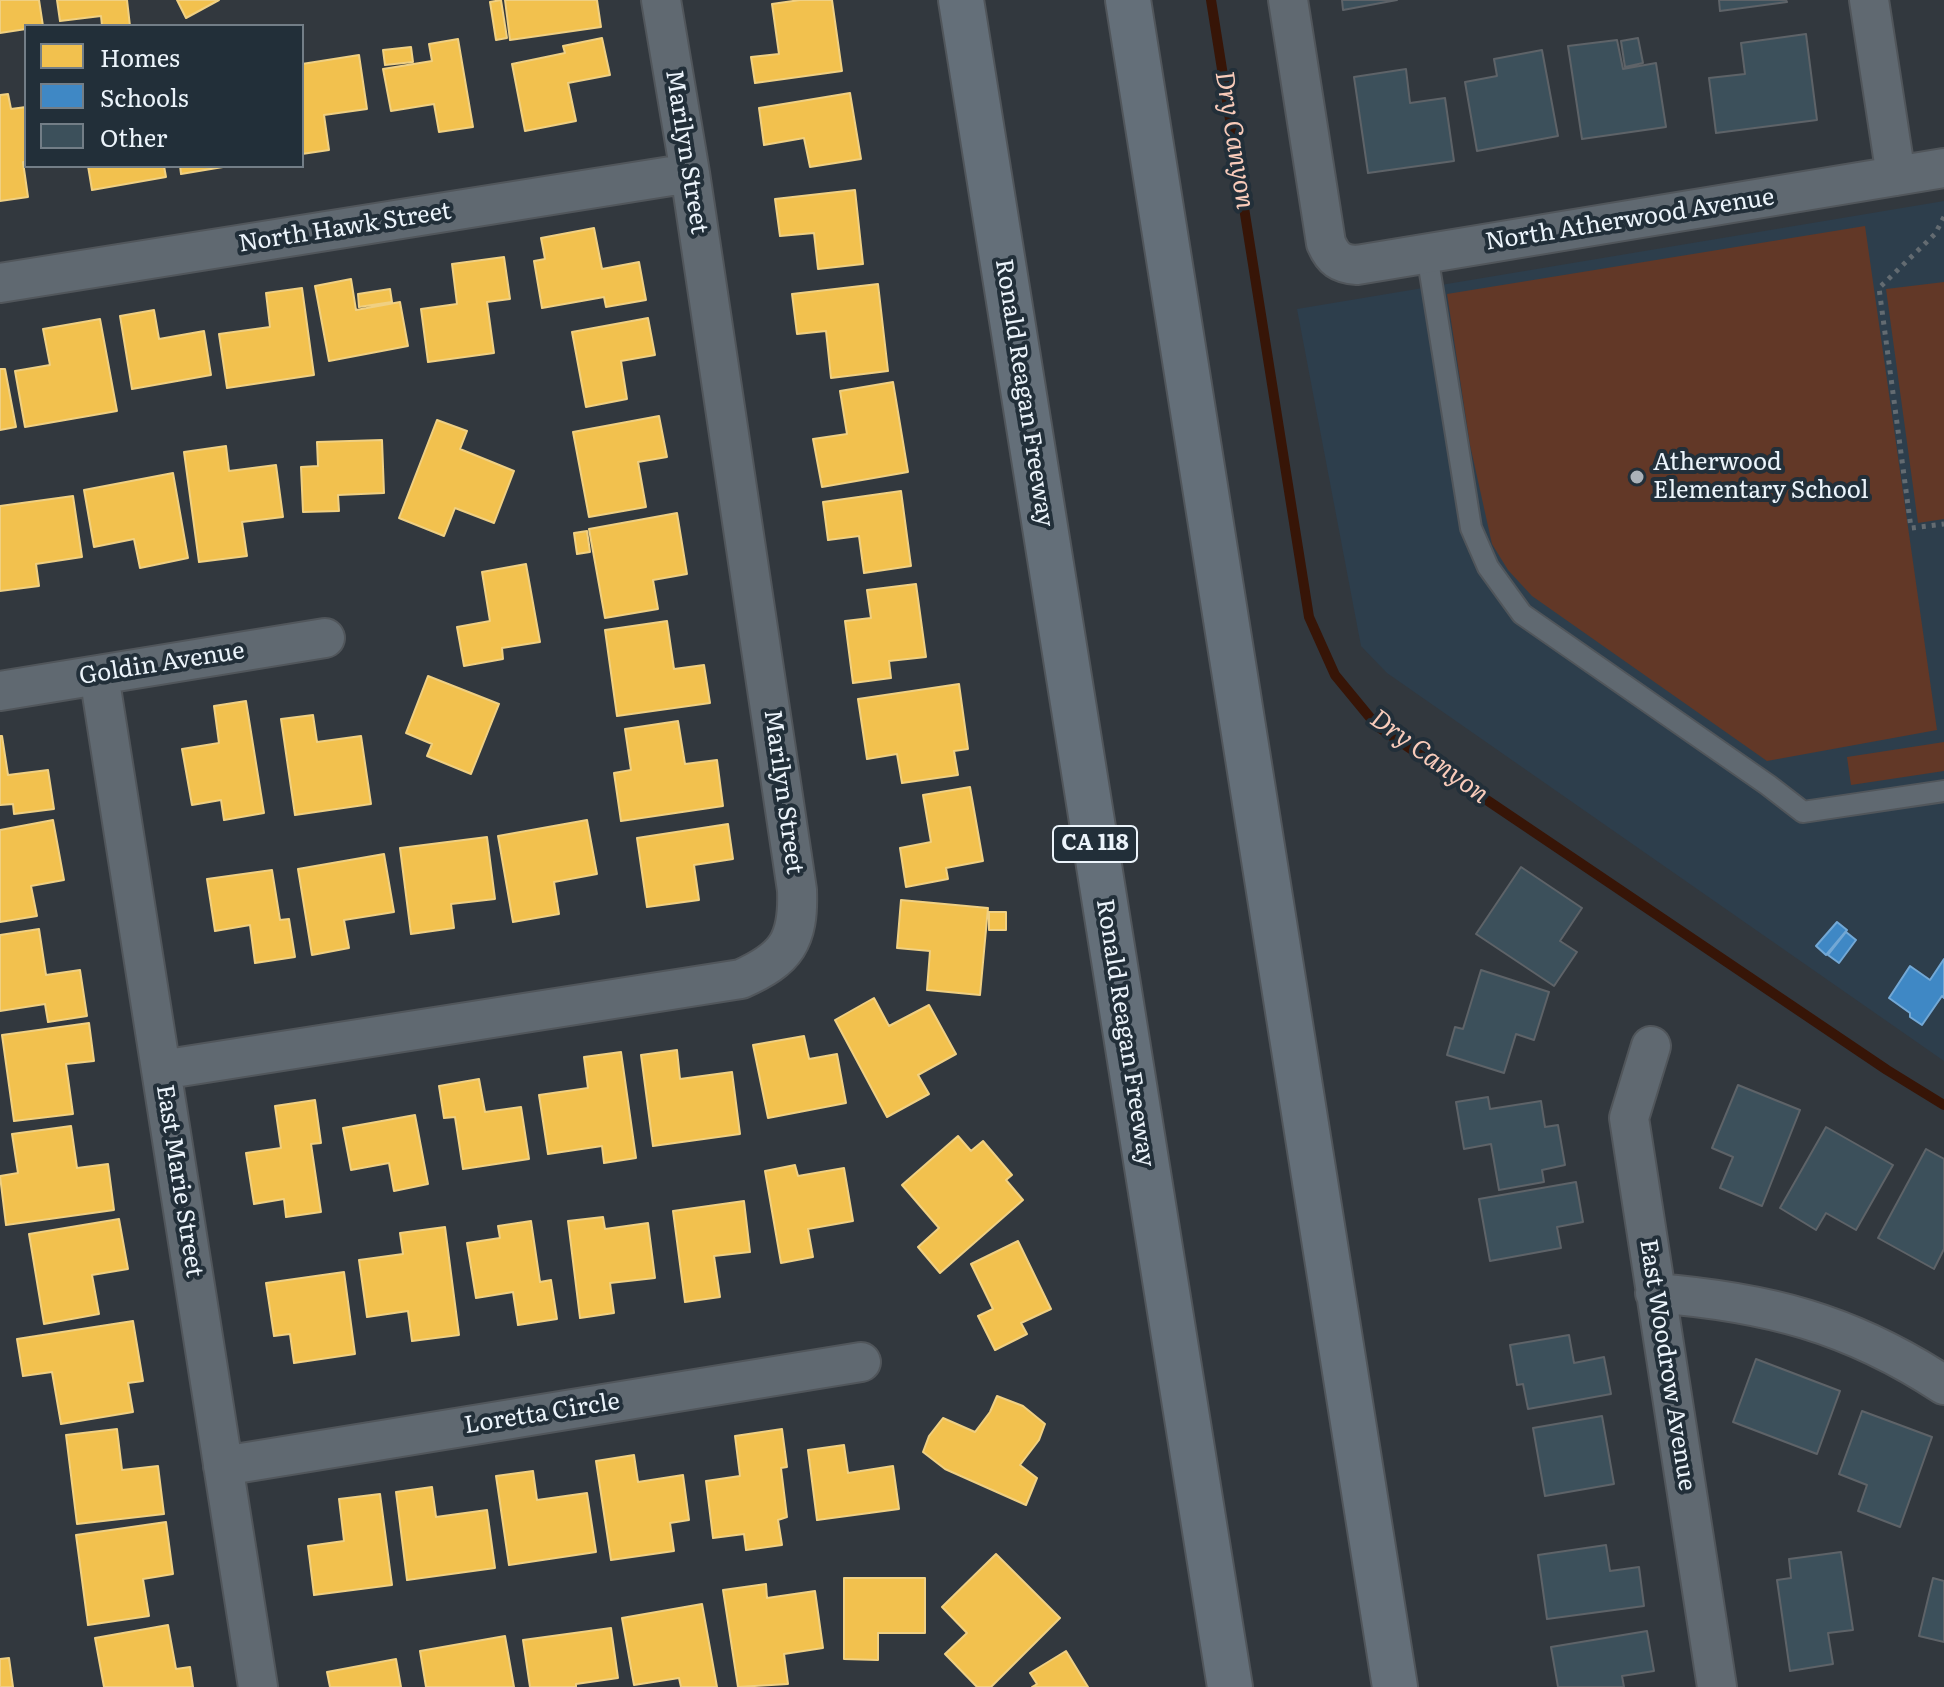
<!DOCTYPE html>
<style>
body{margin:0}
#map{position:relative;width:1944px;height:1687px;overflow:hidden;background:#32383e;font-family:Literata,serif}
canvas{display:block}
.legend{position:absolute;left:24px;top:24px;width:280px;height:144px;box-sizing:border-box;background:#222f39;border:2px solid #737e87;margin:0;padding:10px 14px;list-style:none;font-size:24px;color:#ecf4fb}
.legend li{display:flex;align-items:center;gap:16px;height:40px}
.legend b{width:40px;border:2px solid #737e87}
</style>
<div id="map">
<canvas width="1944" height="1687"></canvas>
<ul class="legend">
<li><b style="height:22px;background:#f2c14e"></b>Homes</li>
<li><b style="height:22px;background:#3f88c5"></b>Schools</li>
<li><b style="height:22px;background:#3c505b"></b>Other</li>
</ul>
</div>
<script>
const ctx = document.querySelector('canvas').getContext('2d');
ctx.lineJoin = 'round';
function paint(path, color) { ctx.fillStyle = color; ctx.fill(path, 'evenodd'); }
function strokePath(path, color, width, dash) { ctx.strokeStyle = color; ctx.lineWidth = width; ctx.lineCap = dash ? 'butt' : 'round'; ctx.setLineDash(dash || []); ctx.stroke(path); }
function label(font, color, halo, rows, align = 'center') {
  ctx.font = font + ' Literata,serif'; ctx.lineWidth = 8; ctx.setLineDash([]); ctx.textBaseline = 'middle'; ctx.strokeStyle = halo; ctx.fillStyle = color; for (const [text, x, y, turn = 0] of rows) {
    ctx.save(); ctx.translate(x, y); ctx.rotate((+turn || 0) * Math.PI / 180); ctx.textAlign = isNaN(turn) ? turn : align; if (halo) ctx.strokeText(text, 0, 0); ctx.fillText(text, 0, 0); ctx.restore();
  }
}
const built = new Path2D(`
 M1944,201V1061L1387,673L1361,646L1297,309Z`);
const green = new Path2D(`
 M1865,226L1937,730L1767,761L1532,596L1508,570L1492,544L1470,445L1447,294Z
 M1944,282V519L1918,523L1886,289Z
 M1944,742V771L1851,785L1847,757Z`);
const homes = new Path2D(`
 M0,0H39L43,26H26V29L0,33Z
 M57,0H127L130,26H102L101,16L60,21Z
 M177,0H219L186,18Z
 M501,0L507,38L496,40L490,2Z
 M505,0H597L601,27L510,40Z
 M800,0H832L842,71L755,83L751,57L779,54L772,4Z
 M602,38L610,75L568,83L576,121L525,131L512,64L565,53L563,46Z
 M458,39L473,127L439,132L434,104L391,111L383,69L432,61L429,44Z
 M411,47L413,62L385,65L383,50Z
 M359,55L367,109L324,115L329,150L302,154V64Z
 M850,93L861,159L810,167L804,138L764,145L759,108Z
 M8,94L11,109L26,107V162H23L28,197L0,201V95Z
 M88,166H164L166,177L92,190Z
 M180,166H223V167L181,174Z
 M855,190L863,264L818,269L814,233L780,236L775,199Z
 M594,228L602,269L639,262L646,300L606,307L604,297L542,308L534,261L545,259L541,238Z
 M504,257L510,299L487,302L494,353L428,362L421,309L457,304L452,264Z
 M351,279L356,310L400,302L408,346L329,361L315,286Z
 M878,284L888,371L831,378L826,331L797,334L792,294Z
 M302,288L314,375L227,388L219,334L270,327L266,293Z
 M390,289L392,302L359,307L358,294Z
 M154,310L159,339L204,331L211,375L132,389L120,316Z
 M648,318L655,355L621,361L627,399L586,407L572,332Z
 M100,319L117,411L25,427L15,371L50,365L43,329Z
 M0,369H5L16,427L0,430Z
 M893,382L908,472L822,487L813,439L847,434L840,391Z
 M659,416L667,457L638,462L646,507L589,517L573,432Z
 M437,420L467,431L460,449L514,471L494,523L455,508L444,536L399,518Z
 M382,440L384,493L338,495L339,511L303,512L301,467L318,466L317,442Z
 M226,446L229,471L276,465L283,517L242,522L247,556L199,562L184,452Z
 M173,473L188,558L140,568L134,539L94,547L84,490Z
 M901,491L911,566L864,573L859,536L828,540L823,502Z
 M73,496L82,557L36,564L39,586L0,591V506Z
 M677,513L687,574L653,580L658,609L605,618L589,529Z
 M587,531L590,552L577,554L574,533Z
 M526,564L540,642L502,648L503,659L464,666L457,627L490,621L482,572Z
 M916,584L926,657L889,661L891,678L853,683L845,621L871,618L867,590Z
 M667,621L674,669L704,665L710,703L617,716L605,630Z
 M428,676L499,704L471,774L427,756L432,744L406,733Z
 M959,684L968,749L954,751L958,775L902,783L897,754L867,759L858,699Z
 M246,701L264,813L224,820L221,800L192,805L182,749L219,743L214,706Z
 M313,715L317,742L361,736L371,804L295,815L281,719Z
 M678,721L685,764L717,760L723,806L621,821L614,773L631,770L625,729Z
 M0,736H2L8,775L48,770L54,809L14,814L13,804L0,805Z
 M970,787L983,861L946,868L948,879L906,887L900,848L931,842L923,795Z
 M53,820L64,880L31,886L37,916L0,922V830Z
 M587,820L597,874L554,882L559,914L513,922L498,836Z
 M728,824L733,859L694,865L699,900L647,907L637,838Z
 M487,837L495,899L451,904L454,928L411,934L400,848Z
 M384,854L394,912L344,920L349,948L312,955L298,869Z
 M272,870L280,920L289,919L295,957L255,963L250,925L215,931L207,879Z
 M901,900L988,908L980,995L927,990L930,951L897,948Z
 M989,912H1006V930H989Z
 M39,929L46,975L80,970L87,1016L48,1022L45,1004L0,1011V935Z
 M874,998L889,1026L929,1005L956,1054L918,1075L929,1094L887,1117L835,1020Z
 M89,1023L94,1061L66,1064L73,1114L14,1121L2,1035Z
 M804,1036L809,1059L837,1054L846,1103L768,1118L753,1045Z
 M677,1050L680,1079L732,1072L740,1134L653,1146L641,1055Z
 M621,1052L636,1158L604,1163L602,1146L548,1154L539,1095L588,1088L584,1057Z
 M479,1079L485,1112L521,1107L529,1159L463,1169L455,1117L444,1118L439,1086Z
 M315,1100L321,1143L311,1144L321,1212L286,1217L284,1199L254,1204L246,1153L281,1148L275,1106Z
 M415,1115L428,1184L394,1191L389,1163L351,1170L343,1128Z
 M71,1126L77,1168L108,1164L114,1210L6,1225L0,1176L18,1173L12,1134Z
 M958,1136L971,1151L983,1141L1012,1175L1006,1180L1023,1200L940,1273L918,1247L939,1228L902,1185Z
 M795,1165L798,1176L844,1168L853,1221L808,1229L813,1257L781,1263L765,1171Z
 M744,1201L750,1252L714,1256L720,1297L685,1302L673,1211Z
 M603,1217L605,1229L648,1223L655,1278L610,1283L614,1313L580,1318L568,1221Z
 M119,1219L128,1269L92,1275L99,1314L44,1324L29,1234Z
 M531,1221L540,1282L551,1280L557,1319L518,1325L513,1292L476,1298L467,1243L500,1238L498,1226Z
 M445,1227L459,1335L412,1341L408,1311L367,1317L359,1260L403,1254L400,1233Z
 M1018,1241L1051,1309L1021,1323L1027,1334L995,1350L978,1316L993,1309L971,1264Z
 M344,1272L355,1354L294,1363L290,1334L274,1336L266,1283Z
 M133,1321L143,1381L128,1383L133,1412L61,1424L52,1372L23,1376L17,1339Z
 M997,1396L1023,1406L1045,1424L1039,1440L1020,1465L1037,1478L1026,1505L945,1469L923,1452L929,1436L943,1418L975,1432L990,1412Z
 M117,1429L122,1470L158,1466L164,1514L77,1524L66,1435Z
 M782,1429L787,1467L781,1468L787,1517L778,1520L782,1545L746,1550L744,1534L713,1538L706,1481L740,1476L735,1436Z
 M844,1445L848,1473L893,1466L899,1509L817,1520L808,1450Z
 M634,1455L638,1482L683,1475L689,1520L670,1523L674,1551L611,1560L596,1461Z
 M533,1471L537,1500L587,1493L596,1552L509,1565L496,1476Z
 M432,1487L436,1517L487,1510L495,1568L407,1580L396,1492Z
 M380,1494L392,1585L314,1595L308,1546L344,1541L339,1499Z
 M166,1522L173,1574L143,1579L149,1616L88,1625L76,1535Z
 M996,1554L1060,1618L991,1687H977L945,1654L967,1633L942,1607Z
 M844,1578H925V1633H878V1660L844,1659Z
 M766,1584L767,1598L815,1591L823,1648L784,1654L788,1684L738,1687L723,1590Z
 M702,1604L717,1687H681L679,1678L634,1685L622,1618Z
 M168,1625L176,1669L190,1667L193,1687H104L95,1638Z
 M611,1628L618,1678L576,1684V1687H530L523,1640Z
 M505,1636L514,1687H426L420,1651Z
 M1066,1651L1088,1687H1032L1037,1684L1030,1673Z
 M9,1658L13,1687H0V1659Z
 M396,1659L401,1687H330L327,1672Z`);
const schools = new Path2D(`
 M1837,922L1847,930L1826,955L1816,946Z
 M1846,932L1856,940L1839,963L1828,955Z
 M1944,959V998L1942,996L1922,1025L1910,1017V1013L1889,998L1910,966L1930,980Z`);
const stream = new Path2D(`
 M1211,0L1309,617L1335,675L1377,726L1887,1070L1944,1105`);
const building = new Path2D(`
 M1342,0H1397L1343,10Z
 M1719,0H1786L1787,2L1720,11Z
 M1806,34L1817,120L1716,133L1709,78L1745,74L1741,43Z
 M1638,38L1643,63L1625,67L1621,41Z
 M1617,40L1623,69L1656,63L1666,127L1582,139L1568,46Z
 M1542,50L1558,136L1477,151L1465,82L1497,76L1494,59Z
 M1406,69L1410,103L1445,98L1454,161L1368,173L1354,77Z
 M1521,867L1582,908L1560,941L1577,952L1554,986L1476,934Z
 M1481,970L1549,992L1534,1040L1516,1034L1504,1073L1447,1055L1455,1027L1463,1029Z
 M1738,1085L1800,1110L1762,1206L1720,1188L1733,1157L1712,1148Z
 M1488,1097L1490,1109L1541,1101L1545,1127L1558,1125L1565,1165L1542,1170L1544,1182L1499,1190L1491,1144L1464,1149L1456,1102Z
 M1826,1127L1893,1165L1856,1230L1826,1213L1816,1230L1780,1208Z
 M1926,1149L1944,1159V1249L1934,1269L1878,1238Z
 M1576,1182L1583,1222L1557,1227L1561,1248L1490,1261L1479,1199Z
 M1569,1335L1574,1363L1604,1357L1611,1394L1528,1409L1523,1384L1517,1385L1510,1345Z
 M1756,1359L1840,1391L1817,1454L1733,1422Z
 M1862,1411L1932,1437L1900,1527L1858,1511L1867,1485L1839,1474Z
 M1602,1416L1614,1484L1545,1496L1533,1428Z
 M1606,1545L1610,1571L1639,1567L1644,1606L1547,1619L1538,1555Z
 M1841,1552L1853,1630L1828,1633L1833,1664L1790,1671L1777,1580L1791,1578L1789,1559Z
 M1933,1578L1944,1581V1642L1919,1636Z
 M1647,1631L1654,1671L1622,1676L1624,1687H1558L1551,1647Z`);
const path = new Path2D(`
 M1944,217L1935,234L1879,288L1911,528L1944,524`);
const service = new Path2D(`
 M1427,254L1471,528L1488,567L1522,614L1768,785L1803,812L1944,791`);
const minor = new Path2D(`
 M1288,0L1326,243C1333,259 1340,264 1357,265L1944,168
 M1869,0L1896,176
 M0,283L690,173
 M99,675L258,1687
 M0,691L325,638
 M1651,1046L1629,1118L1717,1687
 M161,1070L741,979C786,959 799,941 797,890L690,173L661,0
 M1655,1293C1766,1302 1850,1323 1944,1385
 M223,1466L861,1362`);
const motorway = new Path2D(`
 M961,0L1230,1687
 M1128,0L1395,1687`);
const markers = [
 [1637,477,8,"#abb2b9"]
];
const shields = [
 [1095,844,84]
];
const shieldNames = [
 ["CA 118",1095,844]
];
const streetNames = [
 ["Marilyn Street",686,152,81],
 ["North Atherwood Avenue",1630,220,-9],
 ["North Hawk Street",345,228,-9],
 ["Ronald Reagan Freeway",1024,393,81],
 ["Goldin Avenue",162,664,-9],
 ["Marilyn Street",783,792,82],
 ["Ronald Reagan Freeway",1125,1033,81],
 ["East Marie Street",179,1181,81],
 ["East Woodrow Avenue",1667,1365,81],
 ["Loretta Circle",542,1414,-9]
];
const poiNames = [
 ["Atherwood",1653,463],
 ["Elementary School",1653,491]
];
const waterNames = [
 ["Dry Canyon",1234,140,81],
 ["Dry Canyon",1429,757,36]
];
paint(built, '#2d3e4c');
paint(green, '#623827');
paint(homes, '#f2c14e');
strokePath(homes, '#f0d082', 2);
paint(schools, '#3f88c5');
strokePath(schools, '#73a8d5', 2);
strokePath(stream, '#371507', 10);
paint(building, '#3c505b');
strokePath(building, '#5e6368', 2);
strokePath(service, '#51565b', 24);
strokePath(minor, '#51565b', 42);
strokePath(motorway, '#51565b', 48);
strokePath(path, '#636b71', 5, [4, 6]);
strokePath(service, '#606971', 20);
strokePath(minor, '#606971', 38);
strokePath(motorway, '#646f79', 44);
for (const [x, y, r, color] of markers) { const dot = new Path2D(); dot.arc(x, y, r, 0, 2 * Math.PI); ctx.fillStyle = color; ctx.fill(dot); strokePath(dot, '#222f39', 3); }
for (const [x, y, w] of shields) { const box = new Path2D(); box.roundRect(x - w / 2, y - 18, w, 36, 6); ctx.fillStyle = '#222f39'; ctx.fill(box); strokePath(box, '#ecf4fb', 2); }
label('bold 22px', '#ecf4fb', null, shieldNames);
label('24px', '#ecf4fb', '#222f39', streetNames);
label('24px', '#ecf4fb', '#222f39', poiNames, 'left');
label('italic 26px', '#f8cbba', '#222f39', waterNames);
</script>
